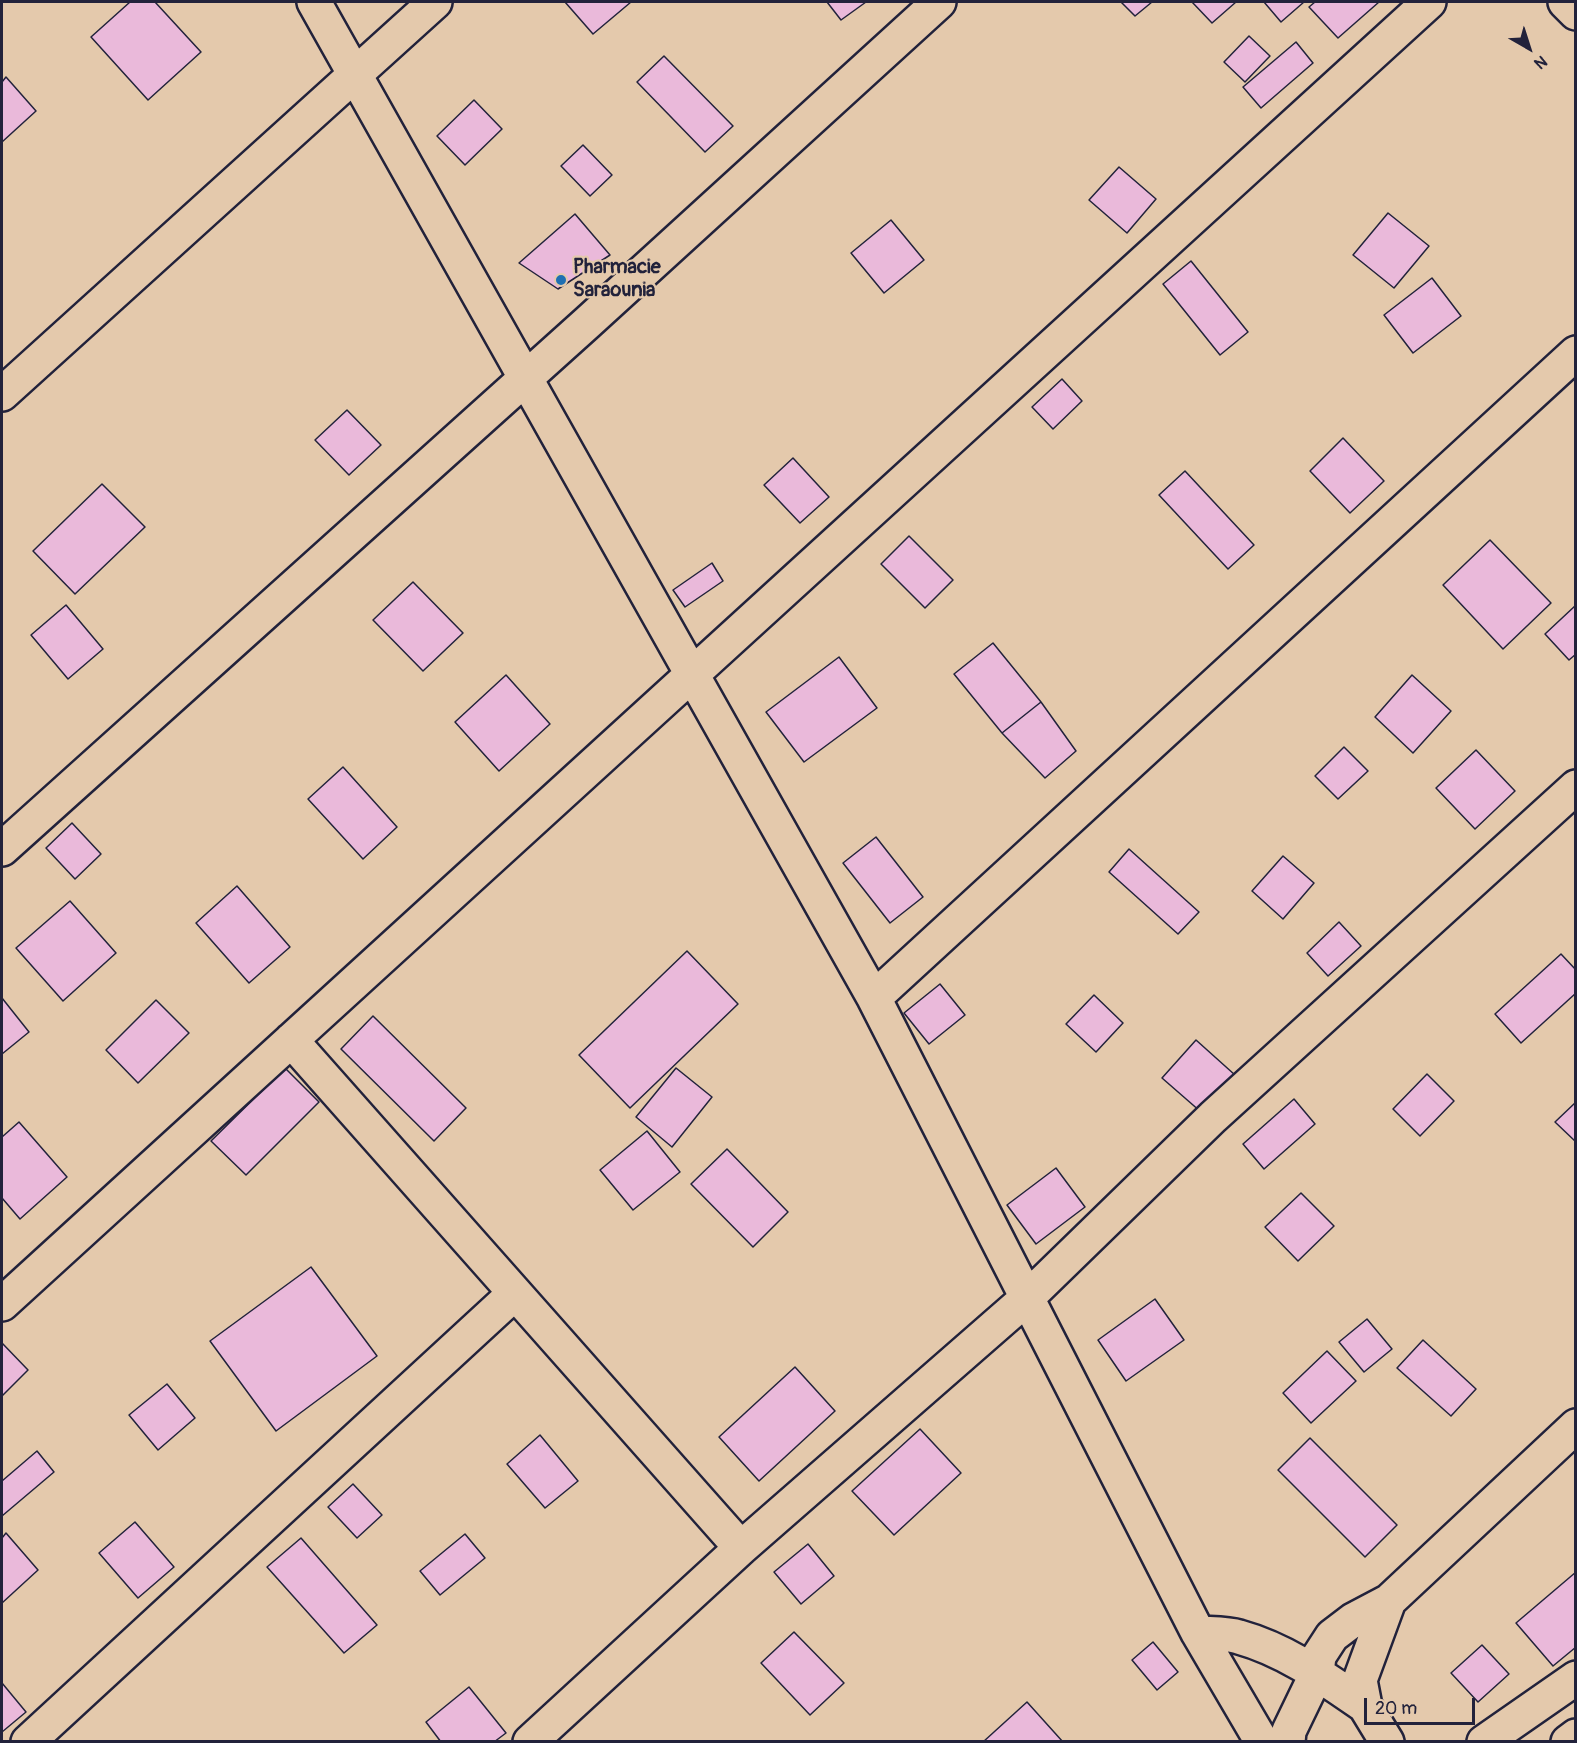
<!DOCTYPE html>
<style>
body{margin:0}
#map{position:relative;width:1577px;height:1743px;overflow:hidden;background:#e4c9ac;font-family:Pangolin,sans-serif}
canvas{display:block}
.frame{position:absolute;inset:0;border:3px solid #22223b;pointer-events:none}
.north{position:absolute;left:1499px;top:18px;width:60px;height:60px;-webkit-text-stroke:4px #e4c9ac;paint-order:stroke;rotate:141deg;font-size:16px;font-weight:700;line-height:24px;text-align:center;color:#22223b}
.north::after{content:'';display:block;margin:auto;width:21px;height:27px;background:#22223b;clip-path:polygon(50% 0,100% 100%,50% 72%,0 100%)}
.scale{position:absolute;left:1364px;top:1698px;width:111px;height:27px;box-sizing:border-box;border:3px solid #22223b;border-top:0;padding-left:8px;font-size:18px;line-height:21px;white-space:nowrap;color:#22223b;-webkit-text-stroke:4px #e4c9ac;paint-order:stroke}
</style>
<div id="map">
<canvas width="1577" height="1743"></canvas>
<div class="frame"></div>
<div class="north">N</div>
<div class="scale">20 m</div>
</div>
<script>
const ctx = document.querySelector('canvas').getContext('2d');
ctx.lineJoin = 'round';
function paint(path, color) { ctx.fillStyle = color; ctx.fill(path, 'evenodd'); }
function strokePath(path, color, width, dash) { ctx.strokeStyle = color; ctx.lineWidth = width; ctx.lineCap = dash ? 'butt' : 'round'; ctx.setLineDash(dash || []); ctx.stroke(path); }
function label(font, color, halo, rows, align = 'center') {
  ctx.font = font + ' Pangolin,sans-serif'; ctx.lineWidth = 4.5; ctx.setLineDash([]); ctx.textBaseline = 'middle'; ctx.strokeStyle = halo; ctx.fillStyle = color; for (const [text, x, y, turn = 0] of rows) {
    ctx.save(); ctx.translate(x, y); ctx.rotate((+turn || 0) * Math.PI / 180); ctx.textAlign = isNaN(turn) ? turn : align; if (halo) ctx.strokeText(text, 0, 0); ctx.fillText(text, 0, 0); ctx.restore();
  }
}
const building = new Path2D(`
 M130,2H155L201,52L148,100L91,37Z
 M565,2H631L593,34Z
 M827,2H866L841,20Z
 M1121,2H1152L1135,16Z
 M1192,2H1236L1212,23Z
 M1264,2H1304L1281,22Z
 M1315,2H1379L1338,38L1309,7Z
 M1249,36L1270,56L1245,82L1224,62Z
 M1296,42L1313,63L1261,108L1243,87Z
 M664,56L733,126L705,152L637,82Z
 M6,77L36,111L2,142V82Z
 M474,100L502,129L465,165L437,136Z
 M583,145L612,175L590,196L561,166Z
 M1119,167L1156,199L1127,233L1089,200Z
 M1388,213L1429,246L1394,288L1353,255Z
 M575,214L610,255L558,289L519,263Z
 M891,220L924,260L884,293L851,253Z
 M1191,261L1248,332L1220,355L1163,284Z
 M1432,278L1461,316L1413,353L1384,315Z
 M1062,379L1082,401L1053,429L1032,407Z
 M347,410L381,445L349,475L315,440Z
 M1343,438L1384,481L1350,513L1310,471Z
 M793,458L829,497L800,523L764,485Z
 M1185,471L1254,545L1228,569L1159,495Z
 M102,484L145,527L75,594L33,551Z
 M909,536L953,580L925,608L881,564Z
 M1490,540L1551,603L1503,649L1443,585Z
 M712,563L723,581L685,607L673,590Z
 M413,582L463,633L423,671L373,620Z
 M66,605L103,649L68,679L31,635Z
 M1576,605V654L1569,660L1545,634Z
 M993,643L1041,702L1002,733L954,674Z
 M839,657L877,708L804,762L766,712Z
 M506,675L550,724L499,771L455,722Z
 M1412,675L1451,711L1413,753L1375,717Z
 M1041,702L1076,751L1045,778L1002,733Z
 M1344,747L1368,771L1338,799L1315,776Z
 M1476,750L1515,791L1475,829L1436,788Z
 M343,767L397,827L363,859L308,799Z
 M72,823L101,854L75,879L46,848Z
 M876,837L923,897L890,923L843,863Z
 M1129,849L1199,912L1178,934L1109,872Z
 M1283,856L1314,883L1283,919L1252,891Z
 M237,886L290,947L249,983L196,923Z
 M70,901L116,953L63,1001L16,948Z
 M1339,922L1361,946L1328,976L1307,953Z
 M687,951L738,1004L630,1108L579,1055Z
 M1561,954L1576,970V993L1521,1043L1495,1014Z
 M940,984L965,1015L929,1044L904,1013Z
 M1094,995L1123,1023L1096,1052L1066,1024Z
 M2,998L29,1032L2,1054Z
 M156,1000L189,1033L138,1083L106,1050Z
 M373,1016L466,1108L434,1141L341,1049Z
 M1196,1040L1235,1075L1201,1112L1162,1078Z
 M285,1068L319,1102L246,1175L211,1141Z
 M676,1068L712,1097L672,1147L636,1117Z
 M1427,1074L1454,1101L1420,1136L1393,1109Z
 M1294,1099L1315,1124L1264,1169L1243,1144Z
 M1576,1102V1142L1555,1122Z
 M19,1122L67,1177L20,1219L2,1198V1137Z
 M647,1131L680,1172L633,1210L600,1170Z
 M727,1149L788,1212L753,1247L691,1184Z
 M1056,1168L1085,1207L1036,1244L1007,1205Z
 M1301,1193L1334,1226L1298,1261L1265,1227Z
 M311,1267L377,1356L276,1431L210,1341Z
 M1155,1299L1184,1340L1126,1381L1098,1340Z
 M1367,1319L1392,1349L1364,1372L1339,1342Z
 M1423,1340L1476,1389L1451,1416L1397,1368Z
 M2,1343L28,1370L2,1396Z
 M1327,1351L1356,1381L1311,1423L1283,1393Z
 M795,1367L835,1411L759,1481L719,1437Z
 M167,1384L195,1418L158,1450L129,1415Z
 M920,1429L961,1473L894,1535L852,1491Z
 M540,1435L578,1481L545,1508L507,1464Z
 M1310,1438L1397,1525L1365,1557L1278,1470Z
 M37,1451L54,1472L2,1516V1481Z
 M353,1484L382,1515L357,1538L328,1507Z
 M135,1522L174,1567L138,1598L99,1553Z
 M6,1533L38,1570L2,1603V1538Z
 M465,1534L485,1558L440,1595L420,1571Z
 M301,1538L377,1625L344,1653L267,1567Z
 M808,1544L834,1576L801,1604L774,1572Z
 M1576,1572V1647L1553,1666L1516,1623Z
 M794,1632L844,1683L810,1715L761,1663Z
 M1153,1642L1178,1672L1157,1690L1132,1660Z
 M1482,1645L1509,1674L1478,1702L1451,1673Z
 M2,1683L26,1712L2,1732Z
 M469,1687L506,1733L494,1742H441L426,1722Z
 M1027,1702L1063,1742H983Z`);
const minor = new Path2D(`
 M314,2L874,998L1198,1633L1262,1742
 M1565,2L1576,13
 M2,394L435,2
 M2,849L587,323L939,2
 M874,998L1576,353
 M291,1040L741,1548
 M2,1304L1429,2
 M1198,1633C1211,1634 1226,1633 1239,1637C1286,1650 1326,1679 1365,1706
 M28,1742L515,1293
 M530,1742L741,1548L1026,1299L1213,1117L1576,787
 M1288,1742L1289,1731L1317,1673L1319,1656L1332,1636L1353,1620L1389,1601L1576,1426
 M1387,1742L1365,1706L1360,1680L1389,1601`);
const major = new Path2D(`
 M1484,1742L1576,1678
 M1568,1742L1576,1736`);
const markers = [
 [561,280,6,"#1f6fb2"]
];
const poiNames = [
 ["Pharmacie",573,268],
 ["Saraounia",573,291]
];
paint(building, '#eab9da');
strokePath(building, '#22223b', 1.5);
strokePath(minor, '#22223b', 38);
strokePath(major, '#22223b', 38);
strokePath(minor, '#e4c9ac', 33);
strokePath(major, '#e4c9ac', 33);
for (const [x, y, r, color] of markers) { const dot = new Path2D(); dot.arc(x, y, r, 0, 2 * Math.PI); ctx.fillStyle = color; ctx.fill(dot); strokePath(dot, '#e4c9ac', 2); }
label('bold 20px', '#22223b', '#e4c9ac', poiNames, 'left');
</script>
